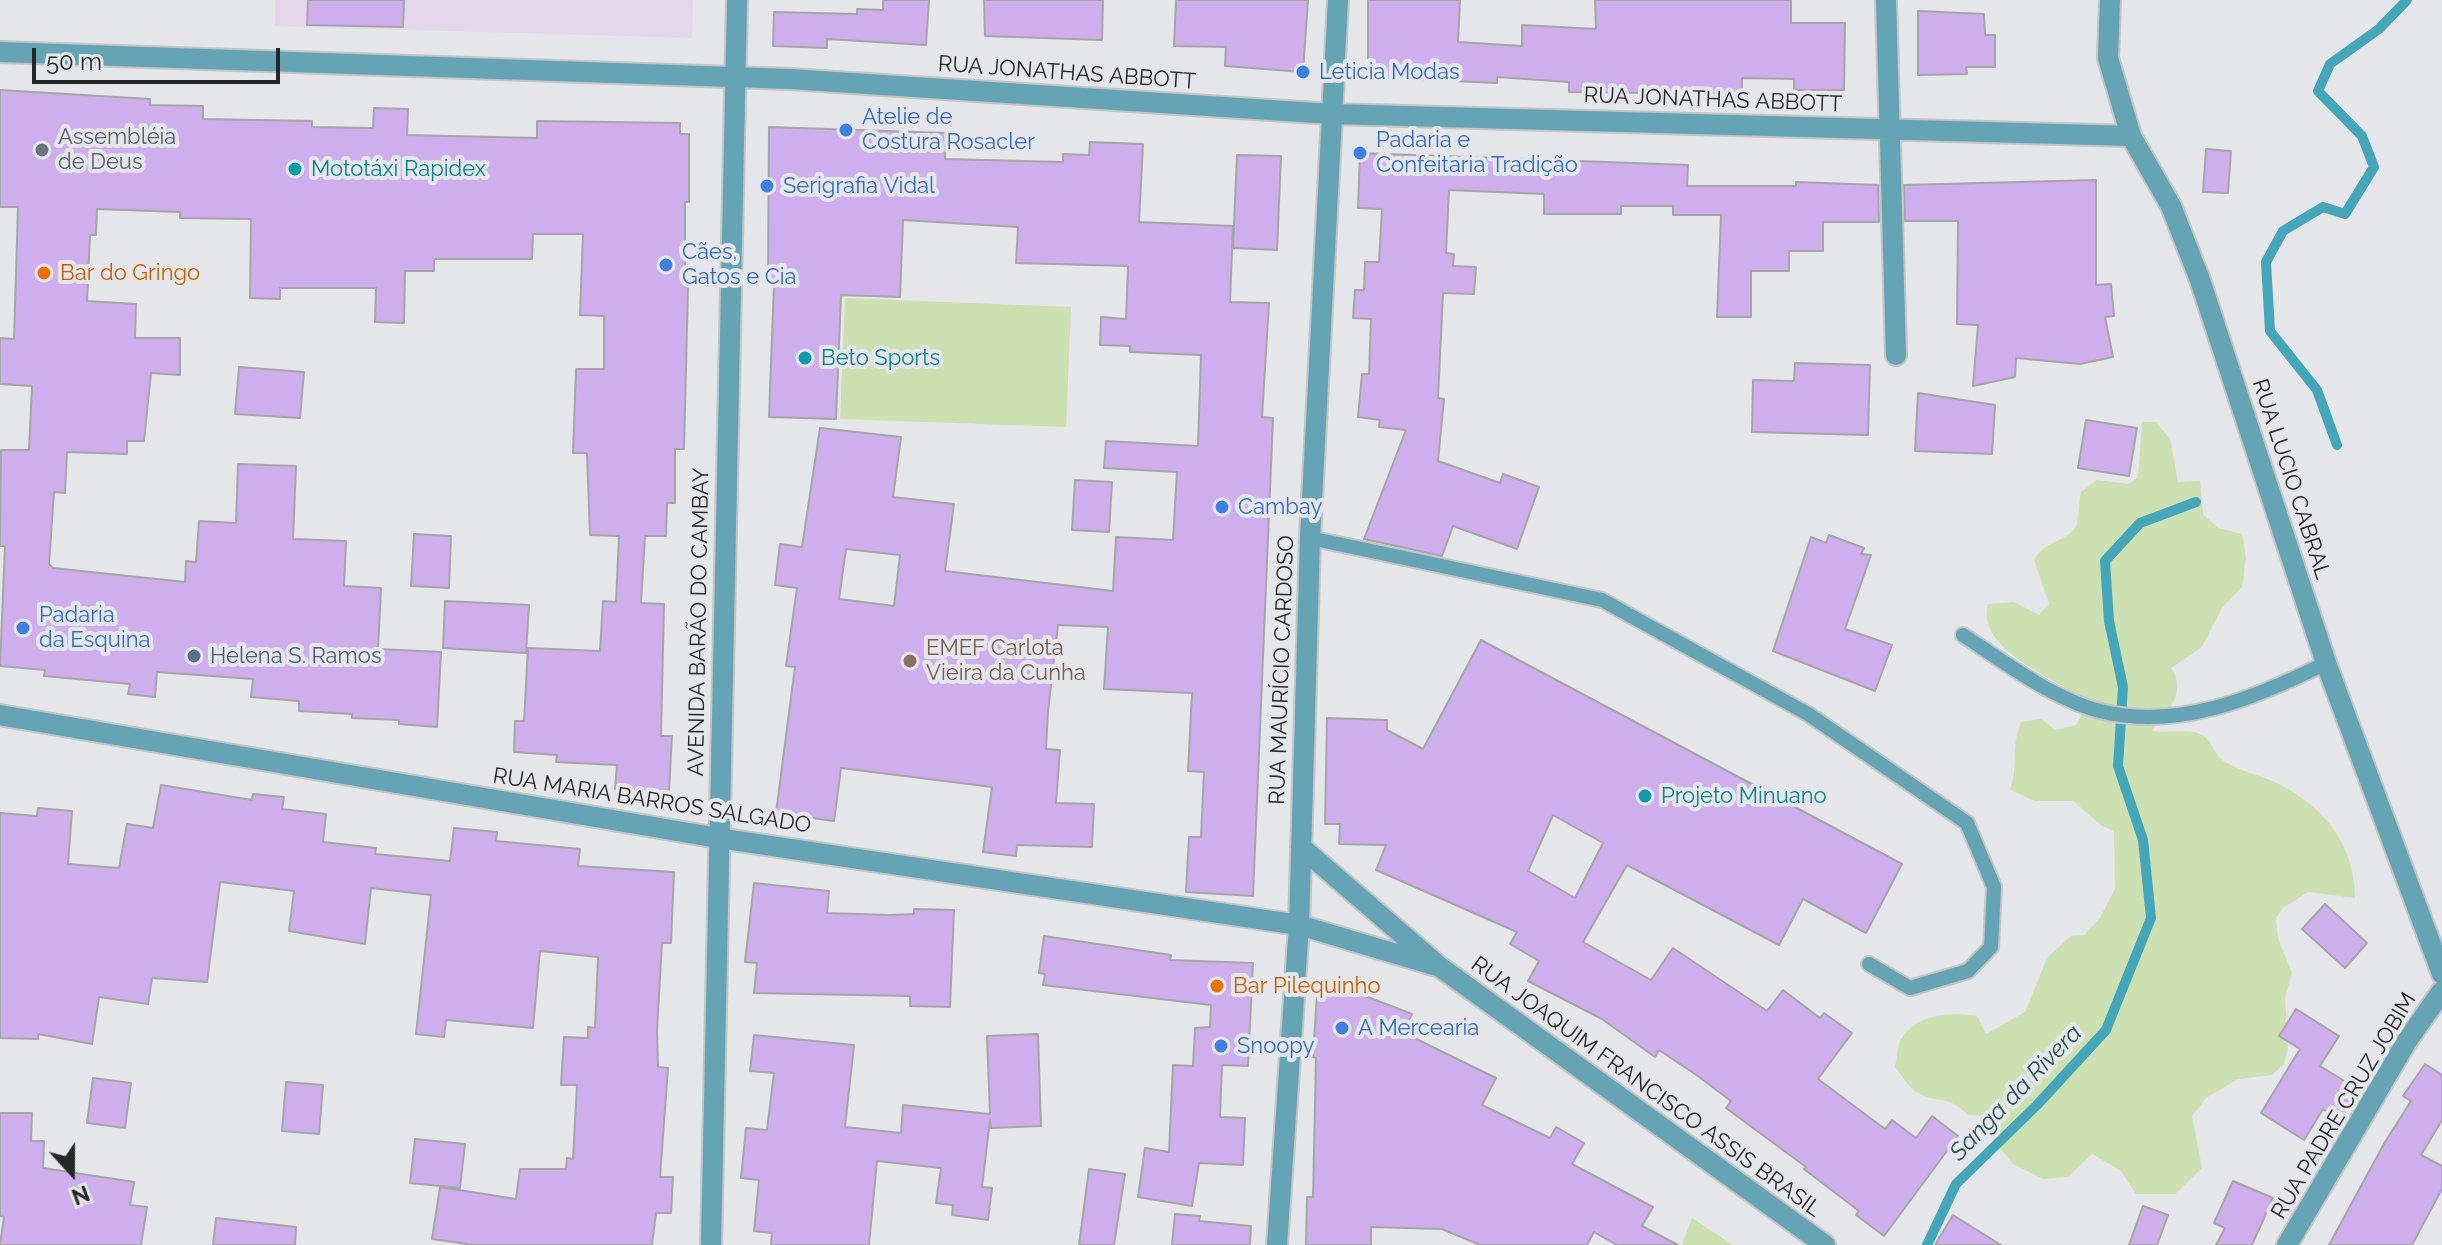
<!DOCTYPE html>
<meta charset="utf-8">
<style>
body{margin:0}
#map{position:relative;width:2442px;height:1245px;overflow:hidden;background:#e5e6e9;font-family:Raleway,sans-serif}
canvas{display:block}
.north{position:absolute;left:32px;top:1133px;width:80px;height:80px;-webkit-text-stroke:6px #e5e6e9;paint-order:stroke;rotate:159deg;font-size:22px;font-weight:700;line-height:32px;text-align:center;color:#262728}
.north::after{content:'';display:block;margin:auto;width:28px;height:36px;background:#262728;clip-path:polygon(50% 0,100% 100%,50% 72%,0 100%)}
.scale{position:absolute;left:32px;top:48px;width:248px;height:36px;box-sizing:border-box;border:4px solid #262728;border-top:0;padding-left:10px;font-size:24px;line-height:28px;white-space:nowrap;color:#262728;-webkit-text-stroke:6px #e5e6e9;paint-order:stroke}
</style>
<div id="map">
<canvas width="2442" height="1245"></canvas>
<div class="north">N</div>
<div class="scale">50 m</div>
</div>
<script>
const ctx = document.querySelector('canvas').getContext('2d');
ctx.lineJoin = 'round';
function paint(path, color) { ctx.fillStyle = color; ctx.fill(path, 'evenodd'); }
function strokePath(path, color, width, dash) { ctx.strokeStyle = color; ctx.lineWidth = width; ctx.lineCap = dash ? 'butt' : 'round'; ctx.setLineDash(dash || []); ctx.stroke(path); }
function label(font, color, halo, rows, align = 'center') {
  ctx.font = font + ' Raleway,sans-serif'; ctx.lineWidth = 8; ctx.setLineDash([]); ctx.textBaseline = 'middle'; ctx.strokeStyle = halo; ctx.fillStyle = color; for (const [text, x, y, turn = 0] of rows) {
    ctx.save(); ctx.translate(x, y); ctx.rotate((+turn || 0) * Math.PI / 180); ctx.textAlign = isNaN(turn) ? turn : align; if (halo) ctx.strokeText(text, 0, 0); ctx.fillText(text, 0, 0); ctx.restore();
  }
}
const medical = new Path2D(`
 M275,0H693L692,38L275,26Z`);
const green = new Path2D(`
 M845,298L1071,307L1066,427L840,419Z
 M2142,422H2156L2170,439L2178,482L2200,481L2203,514L2218,528L2242,534L2246,558L2242,587L2222,608L2202,647L2171,668C2188,693 2167,711 2151,731C2165,733 2189,729 2200,734C2213,739 2213,755 2224,761C2238,770 2255,774 2270,780C2320,802 2355,842 2355,898L2308,892L2283,908L2276,918L2278,938L2292,973L2285,998L2288,1049L2284,1064L2272,1075L2238,1079L2206,1098L2192,1116L2202,1168L2175,1194H2136L2121,1171L2092,1154L2068,1177L2043,1179L2013,1164L1992,1138L1989,1116L1968,1115C1944,1092 1940,1106 1916,1092C1908,1087 1902,1075 1895,1067C1897,1059 1897,1048 1900,1041C1915,1013 1951,1012 1977,1016L1986,1034L2025,1012L2047,958L2071,936L2084,935L2100,918L2115,889L2114,831L2102,826L2073,801H2035L2010,790C2019,764 2010,750 2021,722L2041,719L2055,730L2076,725L2088,703C2058,678 1975,651 1988,604L2014,602L2039,615L2049,604L2034,560C2043,541 2072,540 2077,524C2079,514 2079,502 2081,492L2097,480L2129,484L2138,477Z
 M1692,1218L1733,1245H1682Z`);
const stream = new Path2D(`
 M2337,445L2317,390L2270,331L2266,262L2283,231L2323,207L2345,214L2374,167L2362,136L2318,91L2330,64L2379,29L2407,0
 M1927,1245L1956,1184L2037,1105L2106,1030L2151,918L2143,840L2118,766L2123,687L2109,621L2105,561L2140,523L2196,502`);
const building = new Path2D(`
 M308,0H404L403,27L307,25Z
 M883,0H929L926,45L827,39V48L773,46L774,12L857,14V9L883,10Z
 M984,0H1103L1102,40L985,36Z
 M1176,0H1308L1303,72L1225,66L1226,47L1174,46Z
 M1368,0H1460L1458,42L1522,46V25L1596,29L1595,0H1791V23H1845L1844,90H1794V79L1742,78V94L1569,92V82L1497,77V83L1368,77Z
 M1918,11L1984,14L1985,35H1995V67H1966L1967,74L1918,75Z
 M0,90L150,99V105L203,106V119L312,121V127L373,128L374,108L408,109L407,135L537,138V121L680,123V134H689V202H685V287H688L684,449H675V503H667L666,536H645L641,603L664,604L661,736H672L669,791L615,789L617,765L556,762L557,755L514,752L515,721H524L528,648L600,651L603,601L616,602L619,536L590,535L587,453H573L576,369H604V316L580,315L583,234H533L532,259H434V271H405L404,323L375,322L376,288H280V299L250,298L251,219L180,218V212L97,209L96,235H90L87,301L136,304L135,338H180V375L151,373L144,441H127V454L67,452L65,493L54,492L49,564L53,568L185,582L186,561L196,562L199,521L236,523L238,464L296,466L293,539L346,541L344,586L381,588L378,649L441,652L437,727L399,724V720L352,718V714L299,711V701L251,697L253,679L157,672L155,697L128,694L130,684L44,676L45,670L0,666L5,546H0L1,450H29L32,386L0,384V338L14,339L18,207H0Z
 M769,127L946,133L945,159L1063,162V154L1089,155L1090,142L1143,144L1139,222L1233,226L1230,302L1269,303L1262,417L1273,418L1253,896L1186,892L1189,837H1201L1204,772L1188,771L1192,693L1104,689L1108,627L1058,625L1048,711L1046,749L1060,750L1056,803L1094,804L1092,847L1017,845L1016,856L983,852L992,787L841,768L834,821L776,813L795,667L786,666L797,588L775,585L780,544L802,547L820,428L901,437L893,497L954,504L945,571L1113,591L1116,537L1173,540L1177,472L1104,468L1106,441L1198,446L1201,355L1130,352V346L1100,345L1101,317L1126,319L1128,266L1016,263L1018,227L903,220L900,297L841,295L836,419L769,417L774,284H768ZM846,549L900,555L894,606L839,599Z
 M2206,149L2231,151L2228,193L2203,192Z
 M1360,153L1688,165L1687,186H1796V182L1878,185L1879,222H1823V251H1789V271H1751V317H1717L1721,215H1673V206H1621V214H1544V194L1449,190L1446,253L1454,254L1453,266L1476,267L1474,294L1443,293L1438,398L1444,399L1438,461L1500,483L1503,474L1539,487L1517,549L1453,526L1442,556L1364,539L1406,430L1379,427L1380,420L1358,417L1362,374H1369L1371,319L1353,318L1355,290H1364L1365,262H1379L1382,209L1358,208Z
 M1237,155L1281,156L1277,250L1233,248Z
 M2096,180V285L2111,284L2114,316L2105,317L2113,357L2080,364L2016,358L2015,377L1973,386L1978,325L1957,324L1958,221H1905L1904,185Z
 M1795,363L1870,365L1868,435L1752,432L1753,380L1794,381Z
 M239,367L304,372L300,418L235,414Z
 M1918,393L1995,405L1992,454L1915,451Z
 M2086,420L2137,428L2129,476L2078,468Z
 M1075,480L1112,482L1109,532L1072,530Z
 M414,534L451,536L449,588L411,586Z
 M1829,535L1864,548L1861,554L1871,555L1845,629L1892,645L1875,691L1773,651L1811,537L1826,543Z
 M445,601L529,605L526,653L443,648Z
 M1481,640L1902,864L1866,933L1803,899L1779,945L1627,865L1583,942L1651,980L1673,948L1767,1011L1783,990L1820,1018L1824,1013L1852,1033L1818,1079L1885,1129L1892,1120L1916,1138L1932,1116L1958,1136L1884,1236L1856,1215L1859,1211L1804,1169L1806,1167L1726,1108L1731,1101L1695,1074L1659,1050L1655,1057L1602,1019L1528,981L1539,961L1510,944L1517,932L1376,870L1386,845L1339,844L1340,824H1325L1327,718L1387,720V730L1423,749ZM1553,815L1603,843L1575,898L1528,871Z
 M161,785L252,800L253,794L284,797L282,809L326,814L323,842L376,848L375,854L450,861L454,828L497,832L496,841L580,849L578,866L674,872L671,943H662L657,1030L658,1067L668,1068L660,1177H673L671,1213H656L652,1245H474L432,1239L440,1187L516,1199L520,1169H566L567,1158L573,1159L577,1085H561L564,1037L588,1038V1027L595,1028L598,957L540,951L533,1028L446,1020L444,1037L416,1034L431,895L371,888L365,944L289,931L294,891L220,882L207,982L152,978L148,1004L99,997L92,1044L38,1034V1039L0,1038V813L37,816L38,808L72,811L68,864L119,868L127,824L153,828Z
 M754,883L829,891L827,913L890,915L914,914V909L954,910L950,1007L910,1006V996L754,993L757,963L745,962Z
 M2325,904L2367,943L2345,968L2302,929Z
 M1044,936L1171,955L1170,960L1253,963L1248,1066L1222,1065L1220,1117L1245,1118L1243,1165L1199,1163L1192,1206L1138,1197L1145,1148L1169,1152L1173,1065L1193,1066L1195,1028L1210,1027L1211,1005L1043,985L1045,974L1039,973Z
 M1318,978L1412,1014L1404,1033L1496,1078L1482,1105L1550,1138L1556,1127L1584,1143L1572,1164L1653,1207L1642,1226L1678,1245H1617L1594,1232L1587,1245H1480L1442,1229L1371,1227V1245H1306L1307,1197H1313L1316,1058L1313,1057Z
 M2296,1009L2339,1036L2320,1066L2359,1090L2340,1120L2323,1109L2304,1140L2261,1113L2300,1049L2279,1036Z
 M1038,1034L1041,1126L991,1128L990,1120L982,1187L992,1188L988,1220L952,1215L953,1205L936,1203L941,1168L877,1161L869,1245H771L772,1233L754,1231L759,1180L741,1178L746,1128L767,1130L774,1073L750,1071L754,1035L854,1045L845,1127L901,1133L903,1105L990,1114L987,1036Z
 M2425,1064L2442,1075V1120L2421,1155L2442,1166V1189L2412,1245H2329L2385,1142L2411,1101L2403,1096Z
 M93,1078L131,1083L125,1128L87,1123Z
 M286,1082L323,1085L319,1134L282,1131Z
 M0,1113H32L31,1141H44L43,1168L134,1182L130,1205L147,1207L141,1245H0L4,1217L0,1216Z
 M415,1139L465,1144L460,1188L410,1183Z
 M1089,1169L1125,1174L1114,1245H1079Z
 M2233,1181L2273,1198L2252,1245H2216L2225,1228L2214,1223Z
 M2143,1206L2168,1215L2157,1245H2129Z
 M1175,1214L1200,1216L1199,1221L1251,1226L1250,1245H1172Z
 M1953,1215L2001,1245H1935Z
 M216,1218L296,1227L295,1245H213Z`);
const service = new Path2D(`
 M1310,538L1602,600L1808,714L1967,823L1994,887L1991,947L1968,971L1910,988L1869,964
 M1963,635C2002,661 2051,697 2096,710C2175,732 2256,698 2326,663`);
const minor = new Path2D(`
 M1886,0L1896,355
 M0,52L790,79L1332,114L2131,136
 M711,1245L737,0
 M1277,1245L1299,925
 M2287,1245L2407,1041L2442,991`);
const tertiary = new Path2D(`
 M2110,0L2108,58L2131,136L2171,206L2200,280L2326,663L2442,974
 M0,715L718,838L1299,925L1440,967
 M1301,847L1440,967L1825,1245
 M1299,925L1310,538L1338,0`);
const markers = [
 [1303,72,8,"#3f7fe0"],
 [846,130,8,"#3f7fe0"],
 [42,150,8,"#6b7280"],
 [1360,153,8,"#3f7fe0"],
 [295,169,8,"#0f9aa8"],
 [767,186,8,"#3f7fe0"],
 [666,265,8,"#3f7fe0"],
 [44,273,8,"#e8710a"],
 [805,358,8,"#0f9aa8"],
 [1222,507,8,"#3f7fe0"],
 [23,628,8,"#3f7fe0"],
 [194,656,8,"#5c6f8a"],
 [910,661,8,"#8d6e63"],
 [1645,796,8,"#0f9aa8"],
 [1217,986,8,"#e8710a"],
 [1342,1028,8,"#3f7fe0"],
 [1221,1046,8,"#3f7fe0"]
];
const shopNames = [
 ["Leticia Modas",1319,72],
 ["Atelie de",862,117],
 ["Costura Rosacler",862,142],
 ["Padaria e",1376,140],
 ["Confeitaria Tradição",1376,165],
 ["Serigrafia Vidal",783,186],
 ["Cães,",682,252],
 ["Gatos e Cia",682,277],
 ["Cambay",1238,507],
 ["Padaria",39,615],
 ["da Esquina",39,640],
 ["A Mercearia",1358,1028],
 ["Snoopy",1237,1046]
];
const streetNames = [
 ["RUA JONATHAS ABBOTT",1067,73,4],
 ["RUA JONATHAS ABBOTT",1713,100,2],
 ["RUA LUCIO CABRAL",2291,479,72],
 ["AVENIDA BARÃO DO CAMBAY",699,622,-89],
 ["RUA MAURÍCIO CARDOSO",1282,670,-88],
 ["RUA MARIA BARROS SALGADO",652,801,9],
 ["RUA JOAQUIM FRANCISCO ASSIS BRASIL",1646,1087,36],
 ["RUA PADRE CRUZ JOBIM",2344,1106,-59]
];
const worshipNames = [
 ["Assembléia",58,137],
 ["de Deus",58,162]
];
const cultureNames = [
 ["Mototáxi Rapidex",311,169],
 ["Beto Sports",821,358],
 ["Projeto Minuano",1661,796]
];
const foodNames = [
 ["Bar do Gringo",60,273],
 ["Bar Pilequinho",1233,986]
];
const educationNames = [
 ["EMEF Carlota",926,648],
 ["Vieira da Cunha",926,673]
];
const serviceNames = [
 ["Helena S. Ramos",210,656]
];
const waterNames = [
 ["Sanga da Rivera",2016,1093,-46]
];
paint(medical, '#e4d7eb');
paint(green, '#cde0b1');
strokePath(stream, '#45a6b9', 10);
paint(building, '#cfaeee');
strokePath(building, '#a6a5a8', 2);
strokePath(service, '#c3c4c6', 18);
strokePath(minor, '#c3c4c6', 24);
strokePath(tertiary, '#c3c4c6', 24);
strokePath(service, '#65a4b5', 14);
strokePath(minor, '#65a4b5', 20);
strokePath(tertiary, '#65a4b5', 20);
for (const [x, y, r, color] of markers) { const dot = new Path2D(); dot.arc(x, y, r, 0, 2 * Math.PI); ctx.fillStyle = color; ctx.fill(dot); strokePath(dot, '#e5e6e9', 3); }
label('22px', '#366cbe', '#e5e6e9', shopNames, 'left');
label('22px', '#262728', '#e5e6e9', streetNames);
label('22px', '#5b616d', '#e5e6e9', worshipNames, 'left');
label('22px', '#0d838f', '#e5e6e9', cultureNames, 'left');
label('22px', '#c56008', '#e5e6e9', foodNames, 'left');
label('22px', '#785e54', '#e5e6e9', educationNames, 'left');
label('22px', '#4e5e75', '#e5e6e9', serviceNames, 'left');
label('italic 24px', '#26515a', '#e5e6e9', waterNames);
</script>
